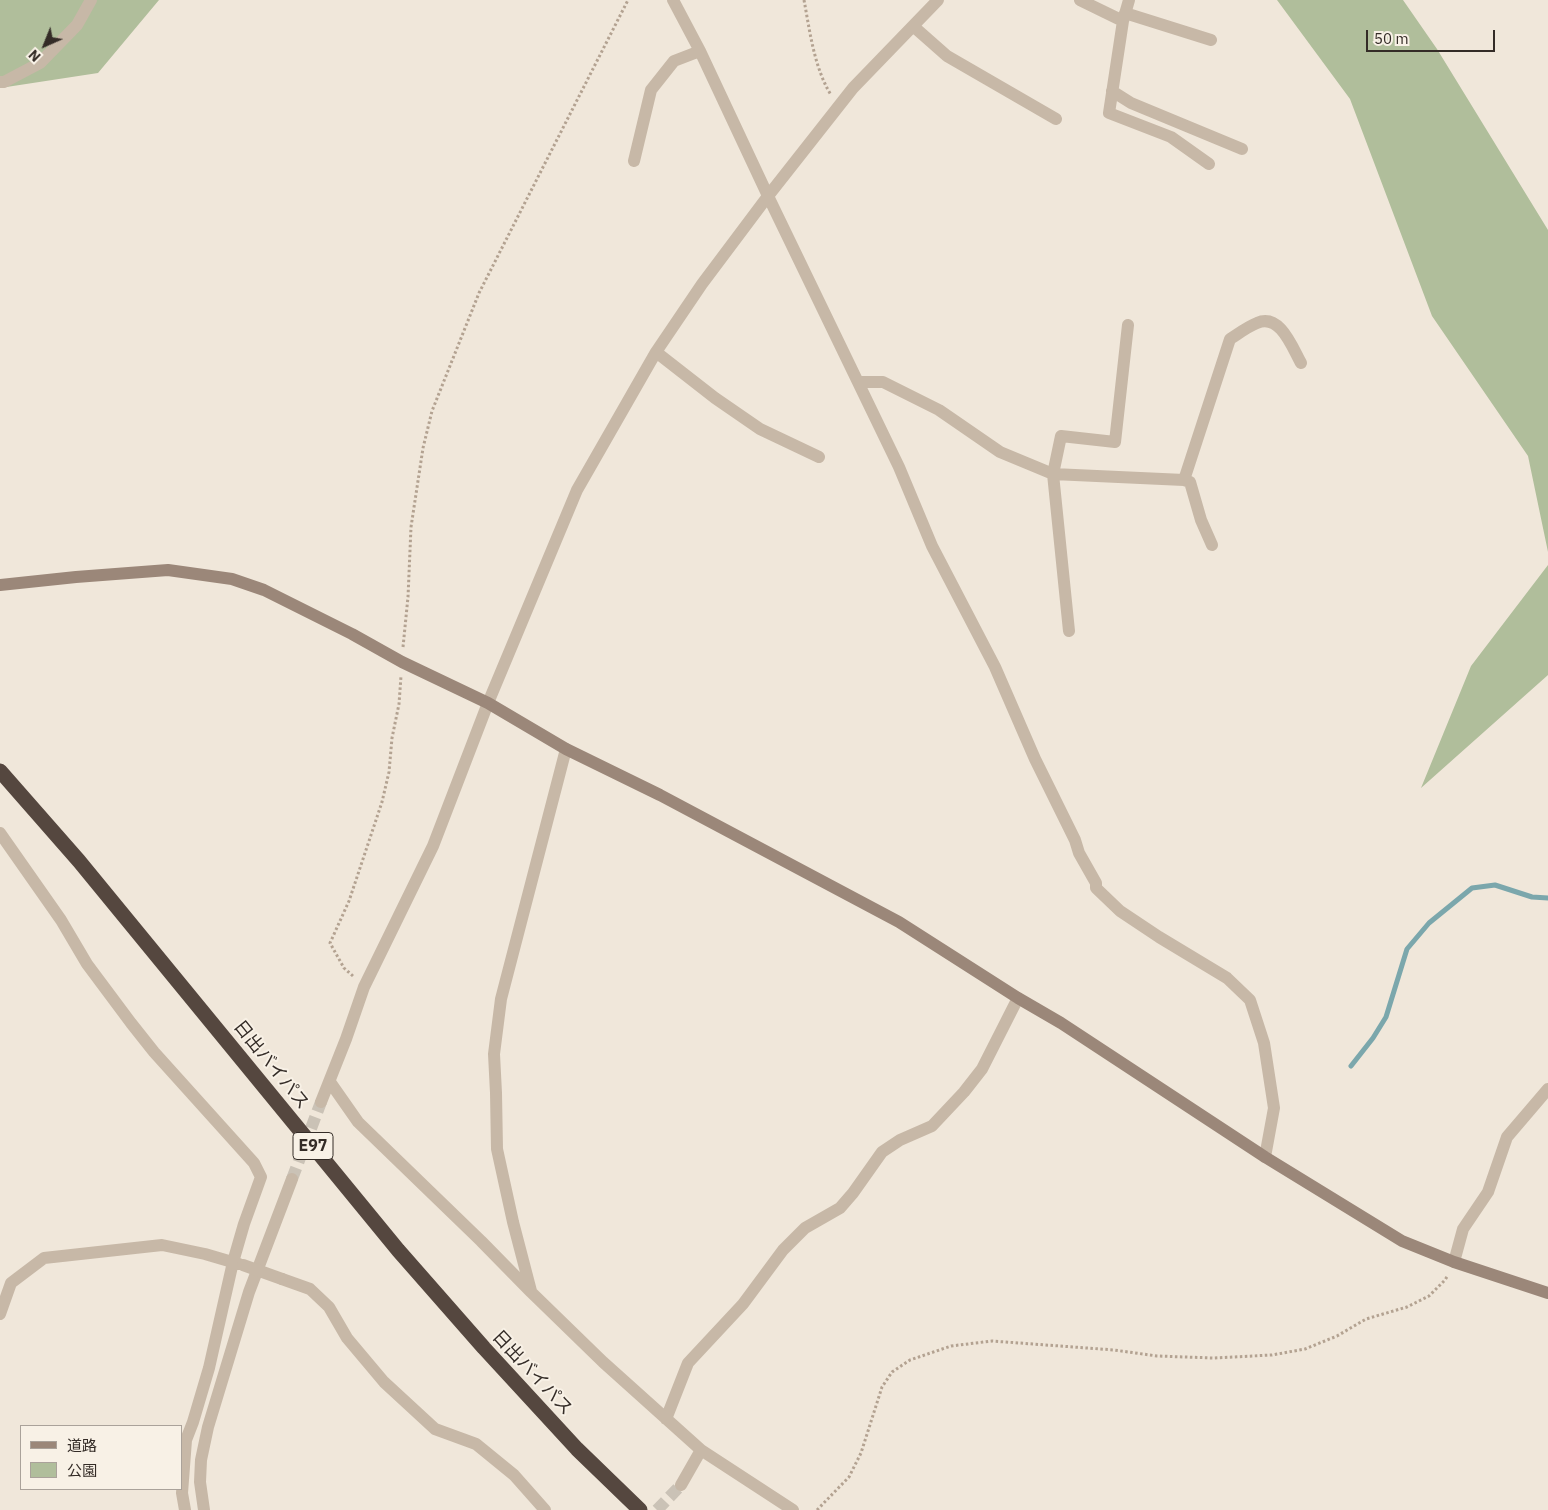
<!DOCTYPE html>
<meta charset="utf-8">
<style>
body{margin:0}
#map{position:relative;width:1548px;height:1510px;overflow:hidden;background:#f0e7da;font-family:"IBM Plex Sans","Noto Sans JP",sans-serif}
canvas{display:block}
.legend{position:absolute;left:20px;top:1425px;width:162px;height:65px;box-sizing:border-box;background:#f8f1e6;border:1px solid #aaa29a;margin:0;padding:6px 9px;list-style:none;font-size:15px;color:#342c27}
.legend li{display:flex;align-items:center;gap:10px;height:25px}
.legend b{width:25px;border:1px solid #aaa29a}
.north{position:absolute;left:20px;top:20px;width:50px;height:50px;-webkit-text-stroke:4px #f8f1e6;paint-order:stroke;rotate:224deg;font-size:14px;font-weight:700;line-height:20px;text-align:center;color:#342c27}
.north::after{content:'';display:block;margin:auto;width:18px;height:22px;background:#342c27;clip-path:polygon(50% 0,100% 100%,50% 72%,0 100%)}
.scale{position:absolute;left:1366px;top:30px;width:129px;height:22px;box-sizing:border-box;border:2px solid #342c27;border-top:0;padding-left:6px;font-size:15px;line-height:18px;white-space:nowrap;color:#342c27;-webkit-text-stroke:4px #f8f1e6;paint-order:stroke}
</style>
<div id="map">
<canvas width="1548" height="1510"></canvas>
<ul class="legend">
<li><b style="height:6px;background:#9b8779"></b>道路</li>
<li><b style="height:14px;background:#b0be9b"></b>公園</li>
</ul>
<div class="north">N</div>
<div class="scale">50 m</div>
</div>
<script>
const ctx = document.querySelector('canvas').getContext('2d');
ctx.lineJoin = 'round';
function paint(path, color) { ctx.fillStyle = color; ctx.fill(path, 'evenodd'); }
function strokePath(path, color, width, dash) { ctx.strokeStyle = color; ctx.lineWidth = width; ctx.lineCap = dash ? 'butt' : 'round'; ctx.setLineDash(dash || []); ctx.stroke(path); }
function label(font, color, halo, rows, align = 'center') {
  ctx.font = font + ' "IBM Plex Sans","Noto Sans JP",sans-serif'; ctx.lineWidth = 4; ctx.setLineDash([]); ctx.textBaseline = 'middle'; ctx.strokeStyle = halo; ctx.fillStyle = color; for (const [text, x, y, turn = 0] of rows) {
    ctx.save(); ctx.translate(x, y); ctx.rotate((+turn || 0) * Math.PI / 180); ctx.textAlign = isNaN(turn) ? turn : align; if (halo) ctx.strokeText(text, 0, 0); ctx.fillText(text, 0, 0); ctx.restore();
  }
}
const green = new Path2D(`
 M0,0H159L98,73L0,88Z
 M1277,0H1403L1437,49L1548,230V552L1528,456L1432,316L1350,99Z
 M1548,565V675L1421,788L1471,666Z`);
const stream = new Path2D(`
 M1351,1066L1373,1038L1386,1017L1407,949L1429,923L1472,888L1495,885L1532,897L1548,898`);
const streetTunnel = new Path2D(`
 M292,1179L321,1102
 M657,1510L681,1485`);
const path = new Path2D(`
 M804,0C810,32 814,67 831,95
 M403,647L408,597L411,527L423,448L432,411L479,293L628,0
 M353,976L344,968L330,943L349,901L382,802L389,772L392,738L399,704L401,676
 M817,1510L849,1477L861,1453L882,1387L892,1372L910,1360L951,1346L992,1341L1114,1350L1157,1356L1213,1358L1272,1355L1305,1349L1337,1336L1366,1319L1407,1307L1429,1296L1445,1280L1448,1275`);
const street = new Path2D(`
 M673,0L700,51L768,196L899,467L932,546L995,667L1035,759L1075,840L1079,853L1096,883V888L1120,911L1159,937L1227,978L1250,1000L1264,1043L1274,1108L1265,1157
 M1080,0L1123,21L1109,113L1171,137L1209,164
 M1125,13L1211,40
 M1123,21L1129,0
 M913,26L947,56L1056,119
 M0,82H4L40,63L77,25L91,0
 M1112,91L1131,103L1242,149
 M634,161L651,90L674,61L700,51
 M656,352L715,398L760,429L819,457
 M858,382H883L939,410L1000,452L1053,474L1061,436L1115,442L1128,325
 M1184,480L1190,482L1201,520L1212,545
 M1069,631L1053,474L1184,480L1230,339C1238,334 1247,327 1257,323C1280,313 1292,347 1301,363
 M0,833L61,920L87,964L131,1023L154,1052L254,1163L261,1177L244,1224L233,1262L209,1368L193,1422L186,1440L182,1493L185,1510
 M330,1082L358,1122L481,1241L531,1292L603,1362L701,1450L793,1510
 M321,1102L346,1039L364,987L433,846L488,703L577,490L656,352L702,284L768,196L853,88L938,0
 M1454,1262L1463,1229L1488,1192L1507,1137L1548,1089
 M282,1279L310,1289L329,1307L347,1338L384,1382L435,1429L476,1444L514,1475L545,1510
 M531,1291L513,1222L497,1149L496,1093L494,1054L501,999L566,749
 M0,1314L11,1283L44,1258L162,1245L205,1254L239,1264
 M666,1419L688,1363L743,1304L783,1250L805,1228L840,1208L853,1193L882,1152L900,1140L932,1126L964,1092L982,1069L1018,998
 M681,1485L701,1450
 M204,1510L200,1482L201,1460L208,1427L249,1292L292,1179`);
const secondary = new Path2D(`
 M0,585L76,577L168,570L232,579L264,590L352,634L402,662L488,703L566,749L660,795L899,922L1018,998L1061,1023L1265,1157L1402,1241L1454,1262L1548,1293`);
const highway = new Path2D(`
 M0,771L79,861L398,1250L484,1348L577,1449L640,1510`);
const streetBridge = new Path2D(`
 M243,1265L282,1279`);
const shields = [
 [313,1146,40]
];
const shieldNames = [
 ["E97",313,1146]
];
const streetNames = [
 ["日出バイパス",271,1065,51],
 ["日出バイパス",532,1373,47]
];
paint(green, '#b0be9b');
strokePath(stream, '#7ba7ac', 5);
strokePath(streetTunnel, '#cac2b6', 12, [12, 6]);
strokePath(path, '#b3a291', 3, [2.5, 2.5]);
strokePath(street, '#c7b8a7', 12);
strokePath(secondary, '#9b8779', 12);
strokePath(highway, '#55473f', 15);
strokePath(streetBridge, '#c7b8a7', 12);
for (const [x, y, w] of shields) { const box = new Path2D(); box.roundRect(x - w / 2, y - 13.5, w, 27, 4); ctx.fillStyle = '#f8f1e6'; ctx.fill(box); strokePath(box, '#342c27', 1); }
label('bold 16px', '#342c27', null, shieldNames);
label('18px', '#342c27', '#f8f1e6', streetNames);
</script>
